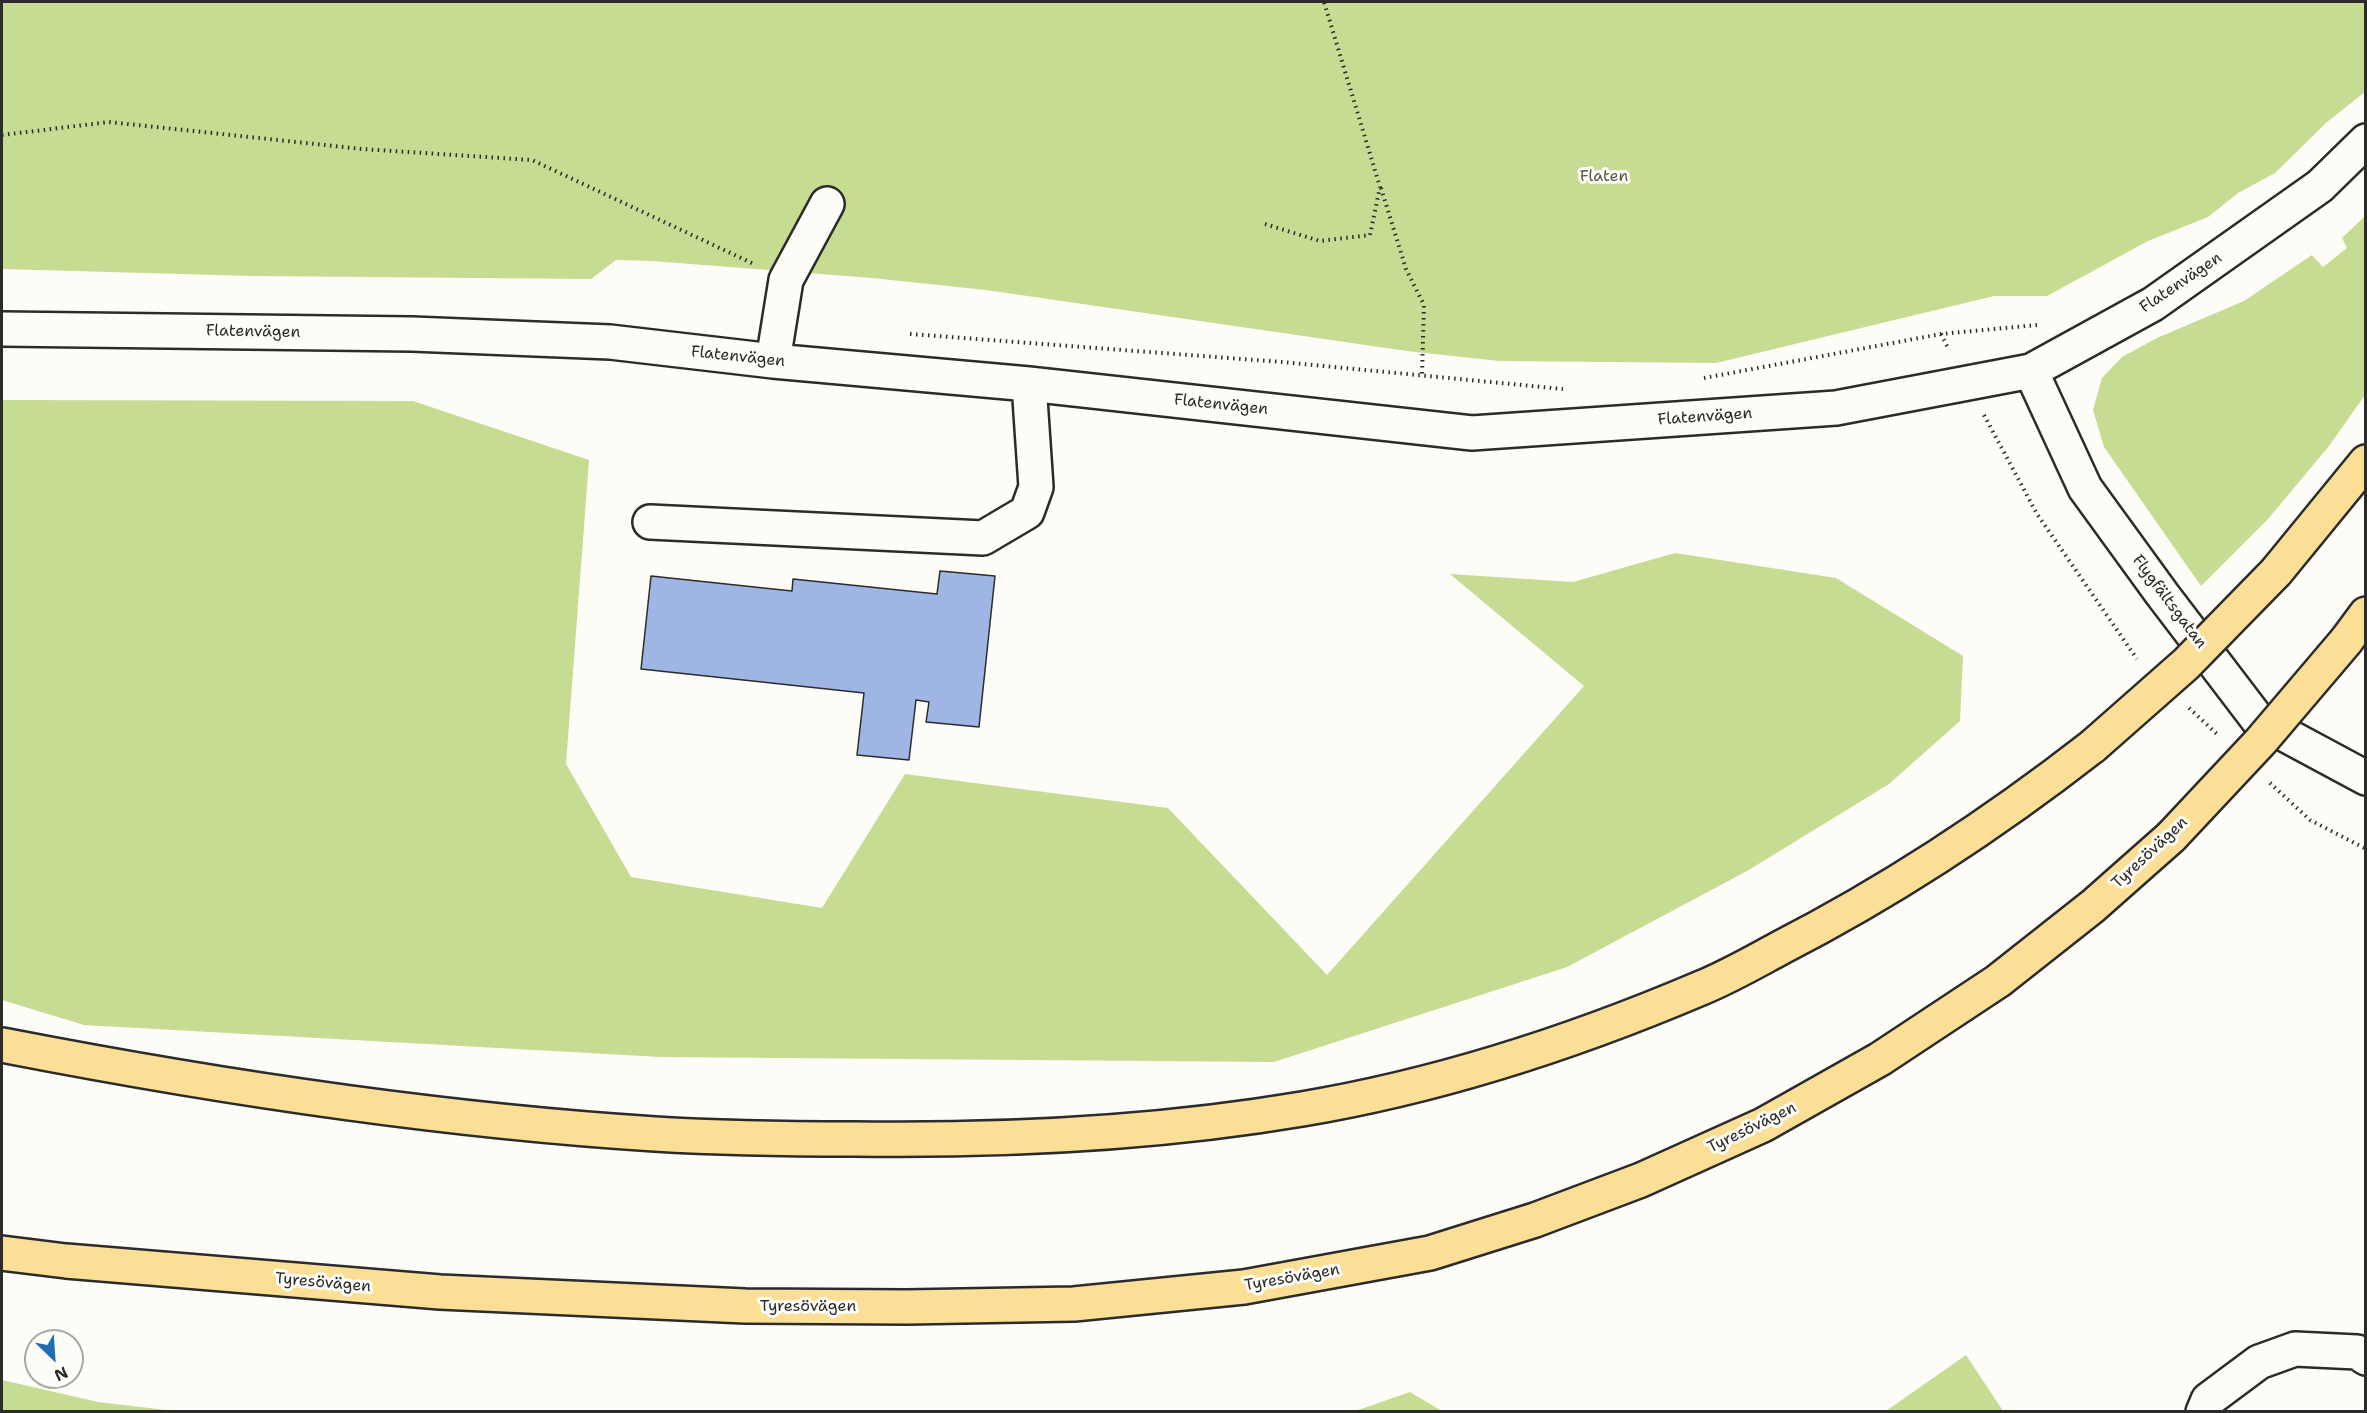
<!DOCTYPE html>
<meta charset="utf-8">
<style>
body{margin:0}
#map{position:relative;width:2367px;height:1413px;overflow:hidden;background:#fdfcf7;font-family:"Shantell Sans",sans-serif}
canvas{display:block}
.frame{position:absolute;inset:0;border:3px solid #2b2b2b;pointer-events:none}
.north{position:absolute;left:24px;top:1329px;width:60px;height:60px;box-sizing:border-box;background:#fdfcf7;border:2px solid #a9a8a5;border-radius:50%;rotate:155deg;font-size:16px;font-weight:700;line-height:24px;text-align:center;color:#2b2b2b}
.north::after{content:'';display:block;margin:auto;width:21px;height:27px;background:#1f6fb2;clip-path:polygon(50% 0,100% 100%,50% 72%,0 100%)}
</style>
<div id="map">
<canvas width="2367" height="1413"></canvas>
<div class="frame"></div>
<div class="north">N</div>
</div>
<script>
const ctx = document.querySelector('canvas').getContext('2d');
ctx.lineJoin = 'round';
function paint(path, color) { ctx.fillStyle = color; ctx.fill(path, 'evenodd'); }
function strokePath(path, color, width, dash) { ctx.strokeStyle = color; ctx.lineWidth = width; ctx.lineCap = dash ? 'butt' : 'round'; ctx.setLineDash(dash || []); ctx.stroke(path); }
function label(font, color, halo, rows, align = 'center') {
  ctx.font = font + ' "Shantell Sans",sans-serif'; ctx.lineWidth = 6; ctx.setLineDash([]); ctx.textBaseline = 'middle'; ctx.strokeStyle = halo; ctx.fillStyle = color; for (const [text, x, y, turn = 0] of rows) {
    ctx.save(); ctx.translate(x, y); ctx.rotate((+turn || 0) * Math.PI / 180); ctx.textAlign = isNaN(turn) ? turn : align; if (halo) ctx.strokeText(text, 0, 0); ctx.fillText(text, 0, 0); ctx.restore();
  }
}
const green = new Path2D(`
 M2,2H2365V92L2327,122L2275,173L2238,193L2208,217L2148,241L2047,296H1994L1716,363L1499,361L1407,351L986,290L872,278L652,261L616,260L591,279L253,276L2,269Z
 M2365,216V395L2329,446L2268,519L2201,586L2104,447L2093,410L2102,378L2122,357L2157,338L2244,301L2312,255L2323,267L2347,248L2342,238Z
 M2,400L413,401L589,460L566,764L631,877L822,908L905,774L1168,808L1327,975L1584,686L1450,574L1573,582L1675,553L1836,578L1963,656L1960,721L1889,784L1747,871L1567,967L1274,1062L661,1057L84,1025L2,1000Z
 M1966,1355L2003,1411H1886Z
 M2,1380L98,1402L174,1411H2Z
 M1410,1392L1442,1411H1353L1361,1409Z`);
const building = new Path2D(`
 M940,571L995,576L979,727L926,722L929,702L916,700L909,760L857,755L864,693L641,669L651,576L792,591L793,579L937,594Z`);
const path = new Path2D(`
 M2,135L109,122L362,149L532,160L756,265
 M1381,188L1406,269L1424,305L1422,375
 M1265,224L1320,241L1370,235L1380,187L1324,2
 M910,334L1282,362L1563,389
 M1941,334L1949,350
 M1704,378L1941,334L2037,325
 M1984,415L2037,514L2137,659
 M2189,708L2218,735
 M2270,783L2310,820L2366,849`);
const minor = new Path2D(`
 M2,329L412,334L610,342L773,361L1029,384L1472,433L1836,408L2031,371L2153,304L2320,186L2366,141
 M773,361L786,280L827,204
 M2031,371L2085,488L2162,594L2258,720L2366,778
 M650,522L983,538L1027,512L1036,487L1029,384
 M2203,1412L2208,1400L2259,1362L2295,1349L2357,1352L2366,1358`);
const highway = new Path2D(`
 M2276,572L2366,462
 M2346,641L2366,614
 M2,1045C218,1087 435,1120 655,1134C721,1138 787,1139 853,1139C1002,1141 1154,1134 1302,1109C1439,1086 1574,1042 1701,988C1728,977 1754,962 1780,948C1893,890 1993,824 2093,746
 M2,1253L66,1261L440,1292L745,1306L907,1307L1074,1304L1244,1287L1430,1253L1535,1220L1641,1180L1763,1125L1880,1059L1998,981L2093,906L2171,837`);
const highwayBridge = new Path2D(`
 M2093,746L2186,664L2276,572
 M2171,837L2261,741L2346,641`);
const parkNames = [
 ["Flaten",1604,177]
];
const streetNames = [
 ["Flatenvägen",2181,283,-34],
 ["Flatenvägen",253,332,1],
 ["Flatenvägen",738,357,6],
 ["Flatenvägen",1221,405,6],
 ["Flatenvägen",1705,417,-4],
 ["Flygfältsgatan",2169,602,53],
 ["Tyresövägen",2150,853,-43],
 ["Tyresövägen",1752,1128,-26],
 ["Tyresövägen",1292,1278,-10],
 ["Tyresövägen",323,1283,5],
 ["Tyresövägen",808,1307]
];
paint(green, '#c5dc92');
paint(building, '#9fb6e4');
strokePath(building, '#2b2b2b', 1.5);
strokePath(minor, '#2b2b2b', 38);
strokePath(highway, '#2b2b2b', 38);
strokePath(path, '#2b2b2b', 4, [1.5, 4.5]);
strokePath(minor, '#fdfcf7', 33);
strokePath(highway, '#fbdf96', 33);
strokePath(highwayBridge, '#2b2b2b', 38, []);
strokePath(highwayBridge, '#fbdf96', 33);
label('16px', '#525745', '#fdfcf7', parkNames);
label('16px', '#2b2b2b', '#fdfcf7', streetNames);
</script>
